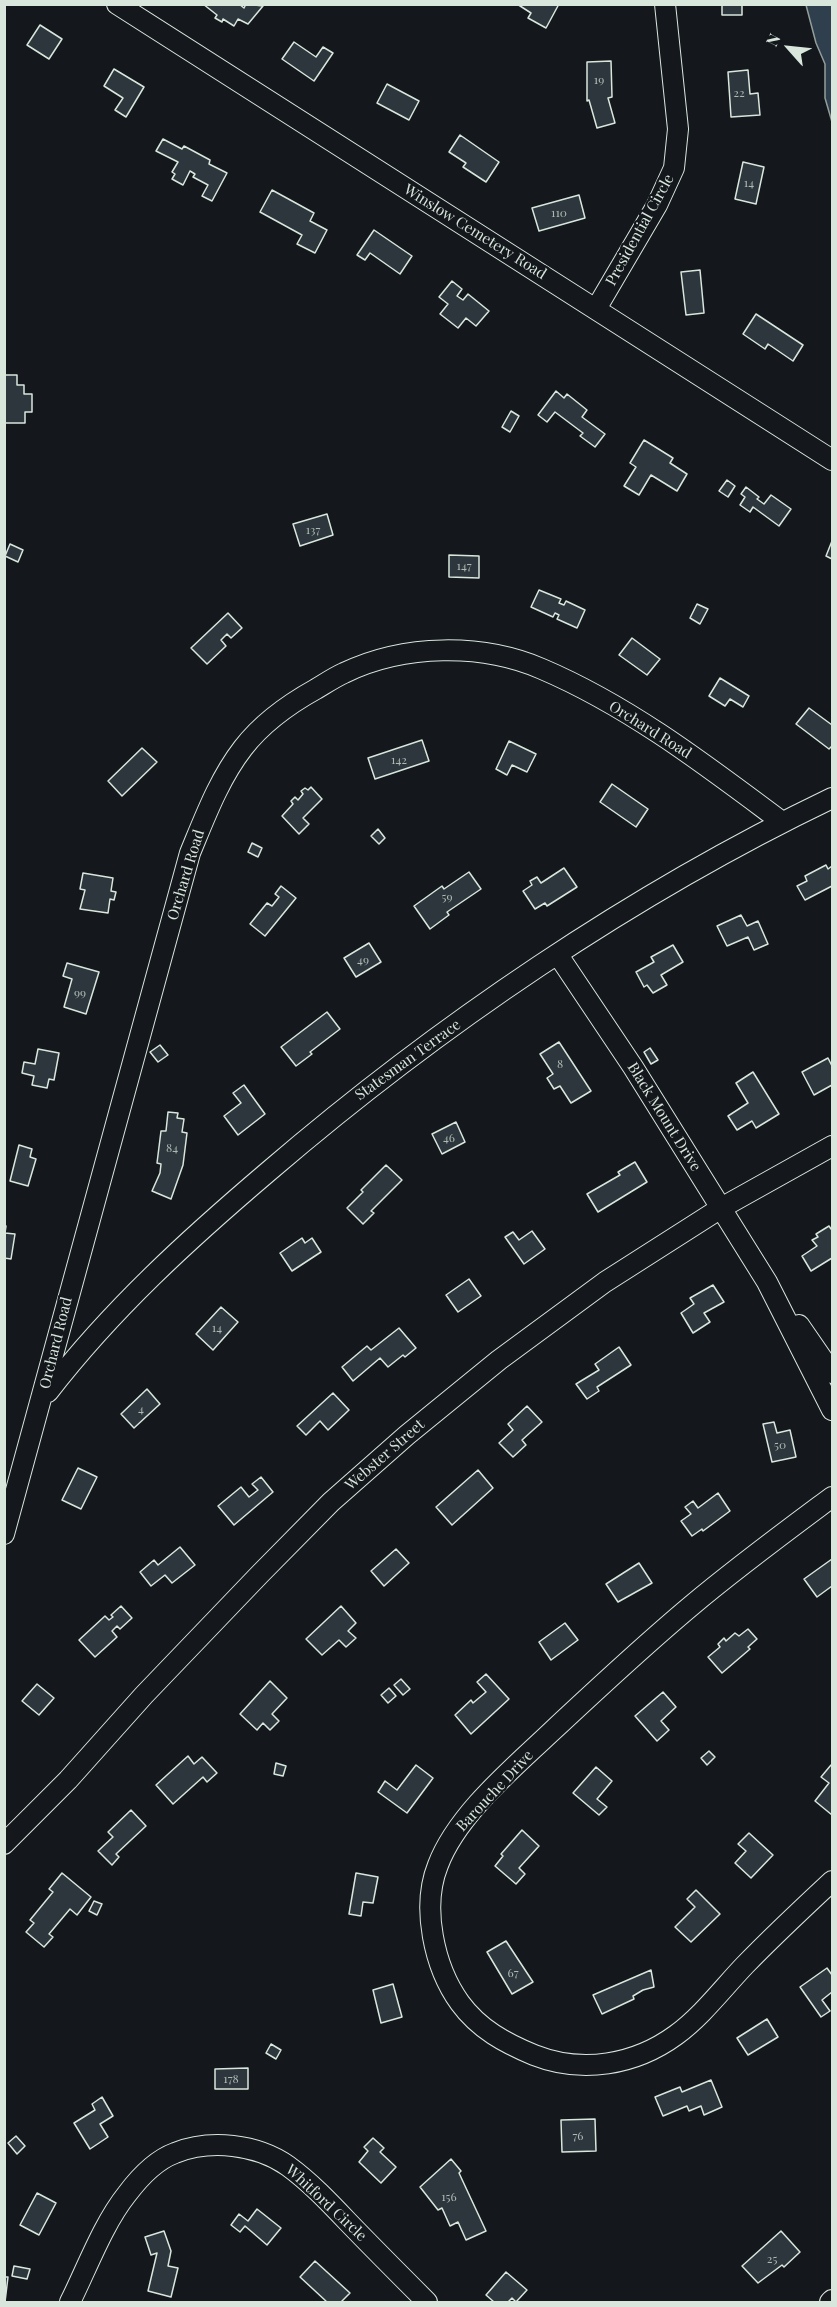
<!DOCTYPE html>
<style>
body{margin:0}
#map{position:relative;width:837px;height:2307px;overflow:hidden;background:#14181c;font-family:"Playfair Display",serif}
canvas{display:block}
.frame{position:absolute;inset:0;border:6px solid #d8e6dc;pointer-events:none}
.north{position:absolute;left:759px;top:18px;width:60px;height:60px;-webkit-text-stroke:4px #14181c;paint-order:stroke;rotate:297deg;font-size:16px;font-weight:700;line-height:24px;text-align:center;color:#d8e6dc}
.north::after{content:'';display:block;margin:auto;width:21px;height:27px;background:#d8e6dc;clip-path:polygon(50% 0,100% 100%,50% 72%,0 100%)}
</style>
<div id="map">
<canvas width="837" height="2307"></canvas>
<div class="frame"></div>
<div class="north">N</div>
</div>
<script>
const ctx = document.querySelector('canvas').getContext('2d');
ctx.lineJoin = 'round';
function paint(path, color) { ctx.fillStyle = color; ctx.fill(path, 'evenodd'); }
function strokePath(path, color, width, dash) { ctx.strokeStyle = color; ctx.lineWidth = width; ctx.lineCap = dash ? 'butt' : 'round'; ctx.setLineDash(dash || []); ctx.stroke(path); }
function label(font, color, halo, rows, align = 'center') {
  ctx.font = font + ' "Playfair Display",serif'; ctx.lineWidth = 4.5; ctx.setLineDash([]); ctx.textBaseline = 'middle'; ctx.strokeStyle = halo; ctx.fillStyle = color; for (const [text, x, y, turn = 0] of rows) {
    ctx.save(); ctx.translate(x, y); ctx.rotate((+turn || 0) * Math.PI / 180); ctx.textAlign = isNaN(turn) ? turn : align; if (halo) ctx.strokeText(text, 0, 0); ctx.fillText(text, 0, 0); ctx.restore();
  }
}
const water = new Path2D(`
 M806,5H832V122L825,98V64L816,43Z`);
const building = new Path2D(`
 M203,4H239L244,8L246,4L263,6L248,24L238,19L234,26L223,19L222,22L215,18L217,15Z
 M517,4H559L546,28L528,18L531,13Z
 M722,4H742V15H722Z
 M40,25L62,39L49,59L27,45Z
 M294,42L316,57L323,47L333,53L314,81L282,59Z
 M611,61L612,97L608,98L615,123L597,128L589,100L587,101V62Z
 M114,69L144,87L126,117L115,110L123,98L104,86Z
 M748,70L750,94L758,93L760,115L731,117L728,72Z
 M387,84L419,101L409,120L377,103Z
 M460,135L499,162L486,182L463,167L466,163L449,152Z
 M163,139L182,149L184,146L210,160L209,164L227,173L212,201L202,196L208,185L193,177L195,174L190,171L183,185L172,179L175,174L172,172L178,162L156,151Z
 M743,162L764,167L756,204L735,199Z
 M272,190L314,213L310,221L327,230L315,253L297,244L302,235L260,212Z
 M579,195L585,218L539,231L532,208Z
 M374,230L412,256L400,274L370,253L365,260L357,255Z
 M700,270L704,313L686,315L681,272Z
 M452,281L462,289L457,296L463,300L468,294L489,311L476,326L466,318L458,328L440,314L448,304L439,297Z
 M756,314L803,345L793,361L768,344L765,349L743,334Z
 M4,375H17V385H24V394H32V412H25V423H4Z
 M556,391L564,398L567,394L587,410L582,417L605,434L595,447L580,436L583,433L555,412L547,422L538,415Z
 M511,411L519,416L510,432L502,427Z
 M644,440L673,458L670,463L687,474L677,491L651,475L639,495L624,486L636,467L630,463Z
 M727,480L735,486L728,497L719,491Z
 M746,487L759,497L757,499L764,504L771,495L791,509L779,526L753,507L750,512L740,505L745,497L741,494Z
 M327,514L333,535L300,546L293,524Z
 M832,541V559L826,556Z
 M10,544L23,550L18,562L5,556Z
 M449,555L479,556V578L449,577Z
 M539,590L561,599L559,603L564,605L566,601L585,610L577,628L557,619L559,615L555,613L553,617L531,607Z
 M697,604L708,609L700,624L690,618Z
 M228,613L242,628L231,638L227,634L221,640L226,646L207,664L191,648Z
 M632,638L660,659L647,675L619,655Z
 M720,678L749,696L743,707L730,699L725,706L709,696Z
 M809,708L832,725V746L829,749L796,724Z
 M422,740L429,761L375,779L368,758Z
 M509,741L536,754L527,772L512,765L507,775L496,769Z
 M142,748L157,762L122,796L108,781Z
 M612,784L648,809L636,827L600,802Z
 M311,787L322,799L303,818L309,824L299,834L282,816L293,804L291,801L295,797L298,800L303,794L301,791L305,788L308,790Z
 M378,829L385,838L379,844L371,836Z
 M252,843L262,848L258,857L248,852Z
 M826,865L828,869L832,866V886L805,900L797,886L807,881L805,876Z
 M564,868L577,887L547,906L545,903L535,909L523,891L532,885L530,881L537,877L541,883Z
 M469,872L481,889L447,912L449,915L430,929L414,906L442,886L444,889Z
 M83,873L113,878L111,891L116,892L114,900L110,899L108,913L80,909L85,890L80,889Z
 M281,886L296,898L265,936L250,924L267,903L272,906L279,897L275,894Z
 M741,915L747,926L758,921L768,944L754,950L748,937L727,946L717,926Z
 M369,943L381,962L356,977L344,958Z
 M673,945L683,962L661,975L667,985L653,993L647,985L644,987L636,972L654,962L651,957Z
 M67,963L99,972L86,1014L64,1007L72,979L63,976Z
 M327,1012L340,1029L310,1052L312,1054L296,1066L281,1047Z
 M559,1042L591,1091L571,1103L560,1086L554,1089L547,1078L553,1074L540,1054Z
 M160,1045L168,1055L158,1062L150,1052Z
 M650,1048L658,1060L651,1064L644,1052Z
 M38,1049L59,1053L54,1080L49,1079L47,1088L32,1085L34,1076L22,1073L24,1062L35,1064Z
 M828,1058L832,1066V1085L814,1095L802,1072Z
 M753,1072L779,1114L756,1128L752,1121L737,1130L728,1116L748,1103L736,1083Z
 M244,1085L265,1114L238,1135L224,1116L241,1103L233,1093Z
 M168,1112L178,1113L177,1118L184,1119L182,1132L187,1133L183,1165L171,1199L152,1191L160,1173L161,1164L157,1163L161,1131H166Z
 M456,1122L465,1142L442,1154L432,1134Z
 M19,1145L32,1149L30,1157L36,1159L28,1186L10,1181Z
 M635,1162L647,1182L598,1212L587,1194L620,1175L618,1172Z
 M386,1165L402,1180L371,1211L374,1213L363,1224L347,1208L363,1192L361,1190Z
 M4,1226H6L5,1233L15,1234L11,1259L4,1258Z
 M829,1226L831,1229L832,1228V1258L811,1271L802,1256L817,1246L812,1240L818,1237L816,1234Z
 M532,1231L545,1249L524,1264L505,1237L513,1232L519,1240Z
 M302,1238L305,1243L312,1238L321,1252L292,1271L280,1253Z
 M469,1279L481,1296L458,1312L446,1295Z
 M713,1285L724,1302L704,1313L710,1322L693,1333L681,1313L694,1304L690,1298Z
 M221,1307L238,1322L213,1350L196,1334Z
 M399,1328L416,1348L405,1357L403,1355L388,1367L380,1358L353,1381L342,1367L367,1346L371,1350Z
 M619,1347L631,1365L597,1387L599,1391L587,1399L576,1384L599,1370L595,1364Z
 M147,1389L160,1404L134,1428L121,1414Z
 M333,1393L349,1410L328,1430L320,1421L306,1435L297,1426Z
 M527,1406L542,1422L522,1440L526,1445L513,1457L499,1443L513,1430L508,1424Z
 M774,1422L777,1433L790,1430L796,1457L772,1462L763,1424Z
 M78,1468L97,1477L81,1509L62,1500Z
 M478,1470L493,1488L452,1525L436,1507Z
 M261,1477L273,1492L234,1525L218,1506L241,1487L249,1497L258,1490L252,1484Z
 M718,1493L730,1511L703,1531L702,1529L692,1536L681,1521L691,1514L685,1507L693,1501L698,1508Z
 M180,1547L195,1565L172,1583L165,1575L151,1586L140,1572L154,1560L158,1565Z
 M396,1549L409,1563L384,1586L371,1571Z
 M832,1559V1586L817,1597L804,1579Z
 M639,1563L652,1583L618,1602L606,1584Z
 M121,1606L132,1618L120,1629L117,1626L112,1631L117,1637L95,1657L79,1640L105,1616L109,1620L113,1617L111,1615Z
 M341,1606L356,1623L348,1631L356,1638L346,1647L339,1640L322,1655L306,1639Z
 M565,1623L578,1640L551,1660L539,1642Z
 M748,1629L757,1639L748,1647L750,1649L722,1673L708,1657L720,1647L718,1644L724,1638L726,1641L735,1633L739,1636Z
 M486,1674L509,1699L471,1734L455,1715L471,1700L473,1703L486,1692L477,1682Z
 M401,1679L410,1689L403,1695L394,1685Z
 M270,1681L287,1698L272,1714L279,1721L270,1730L263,1723L257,1730L240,1714Z
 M37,1684L54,1698L39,1715L22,1701Z
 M389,1688L396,1696L388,1703L381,1695Z
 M663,1692L676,1707L661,1721L669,1730L657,1741L635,1716Z
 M709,1751L715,1757L707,1765L701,1758Z
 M188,1756L194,1764L202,1757L217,1773L207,1782L203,1777L173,1804L156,1785Z
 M276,1763L286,1766L283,1776L274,1774Z
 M416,1765L433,1778L407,1813L378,1792L385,1781L397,1790Z
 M831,1765L832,1766V1815L815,1801L829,1783L821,1777Z
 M596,1767L612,1781L597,1799L607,1807L599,1815L573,1793Z
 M131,1810L146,1826L116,1854L119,1857L112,1865L98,1851L113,1837L108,1832Z
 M522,1830L539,1846L519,1868L525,1874L516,1884L495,1866L503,1856L501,1854Z
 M749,1833L773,1855L751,1878L735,1863L746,1851L738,1844Z
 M62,1873L91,1897L77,1915L70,1909L49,1934L53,1937L44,1947L26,1932L34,1923L30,1920L53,1892L49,1889Z
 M356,1873L378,1877L373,1903L363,1902L361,1916L349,1914Z
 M696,1890L720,1914L691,1942L675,1927L695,1907L687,1899Z
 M94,1901L102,1904L97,1915L89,1911Z
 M506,1941L533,1982L512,1994L487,1952Z
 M827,1968L832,1975V1992L822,2000L830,2011L821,2017L800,1987Z
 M651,1970L654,1987L643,1990L633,1996L634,1999L602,2014L593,1995Z
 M393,1984L402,2017L381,2023L373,1990Z
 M767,2019L778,2037L748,2055L737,2038Z
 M271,2044L281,2050L276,2059L266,2053Z
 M248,2068V2089H215V2069Z
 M711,2080L722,2107L704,2115L701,2106L689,2111L687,2106L663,2116L655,2097L680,2087L682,2092Z
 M102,2097L113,2116L100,2124L108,2137L90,2149L74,2123L95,2110L92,2104Z
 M595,2119L596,2151L562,2152L561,2120Z
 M16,2136L25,2146L17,2154L8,2143Z
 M373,2138L384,2148L380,2152L396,2167L381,2183L359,2162L368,2151L364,2147Z
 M451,2159L461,2171L459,2173L486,2231L466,2240L458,2222L450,2226L442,2208L438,2210L420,2187Z
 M37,2193L56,2203L39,2235L20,2225Z
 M257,2209L281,2228L267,2245L245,2226L240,2232L231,2225L239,2214L248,2221Z
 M164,2231L171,2251L168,2266L178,2268L171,2297L148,2291L157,2253L151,2255L145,2237Z
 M781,2231L800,2252L784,2267L782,2265L758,2283L742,2266Z
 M315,2261L350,2293L341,2302H327L300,2277Z
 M14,2266L30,2269L27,2279L12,2276Z
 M506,2272L527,2290L516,2302L512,2298L508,2302H494L486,2295Z
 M4,2277H8L5,2302H4Z`);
const minor = new Path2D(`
 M117,4L832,460
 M596,309L657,205L674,168L678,129L665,4
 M558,955L633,1067L767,1282L832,1410
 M799,1325L832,1373
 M48,1392C112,1309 189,1239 269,1171C438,1026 632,894 832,798
 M832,1497C785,1532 736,1568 691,1606C642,1647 596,1690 549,1734C511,1770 457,1815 438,1865C421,1907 434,1967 460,2003C479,2029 505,2043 534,2055C582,2074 635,2065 676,2035C702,2016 723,1988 745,1965C773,1936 803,1908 832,1881
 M4,1534L190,853C205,817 219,779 243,748C263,722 289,704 316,689C326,683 335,677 344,673C404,644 482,643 542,669C629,706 707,766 782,822
 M4,1844L68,1780L144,1695L260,1574L331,1502L407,1435L499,1360L605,1282L721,1208L832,1146
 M70,2302C87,2268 103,2224 127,2194C139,2178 156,2160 175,2153C210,2139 257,2144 288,2166C310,2182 329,2202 348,2222C374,2249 401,2276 427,2302
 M830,2302L832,2300`);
const numberNames = [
 ["19",599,80],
 ["22",739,93],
 ["14",749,183],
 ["110",559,213],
 ["137",313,530],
 ["147",464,566],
 ["142",399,760],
 ["59",447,897],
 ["49",363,960],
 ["99",80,993],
 ["8",560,1064],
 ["46",449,1138],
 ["84",172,1148],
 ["14",217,1328],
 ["4",141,1409],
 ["50",780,1445],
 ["67",513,1973],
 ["178",231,2079],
 ["76",578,2136],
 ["156",449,2197],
 ["25",772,2259]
];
const streetNames = [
 ["Presidential Circle",640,230,-61],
 ["Winslow Cemetery Road",475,232,32],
 ["Orchard Road",650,730,32],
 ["Orchard Road",186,875,-73],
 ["Statesman Terrace",408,1060,-36],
 ["Black Mount Drive",664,1117,58],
 ["Orchard Road",56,1343,-76],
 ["Webster Street",385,1455,-41],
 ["Barouche Drive",495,1791,-47],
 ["Whitford Circle",326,2203,43]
];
paint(water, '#2f3f4d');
strokePath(water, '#939e99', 1.5);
paint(building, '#2c363c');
strokePath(building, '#d8e6dc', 1.5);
strokePath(minor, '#d8e6dc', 22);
strokePath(minor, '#14181c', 20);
label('12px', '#adbab4', null, numberNames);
label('15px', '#d8e6dc', '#14181c', streetNames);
</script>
